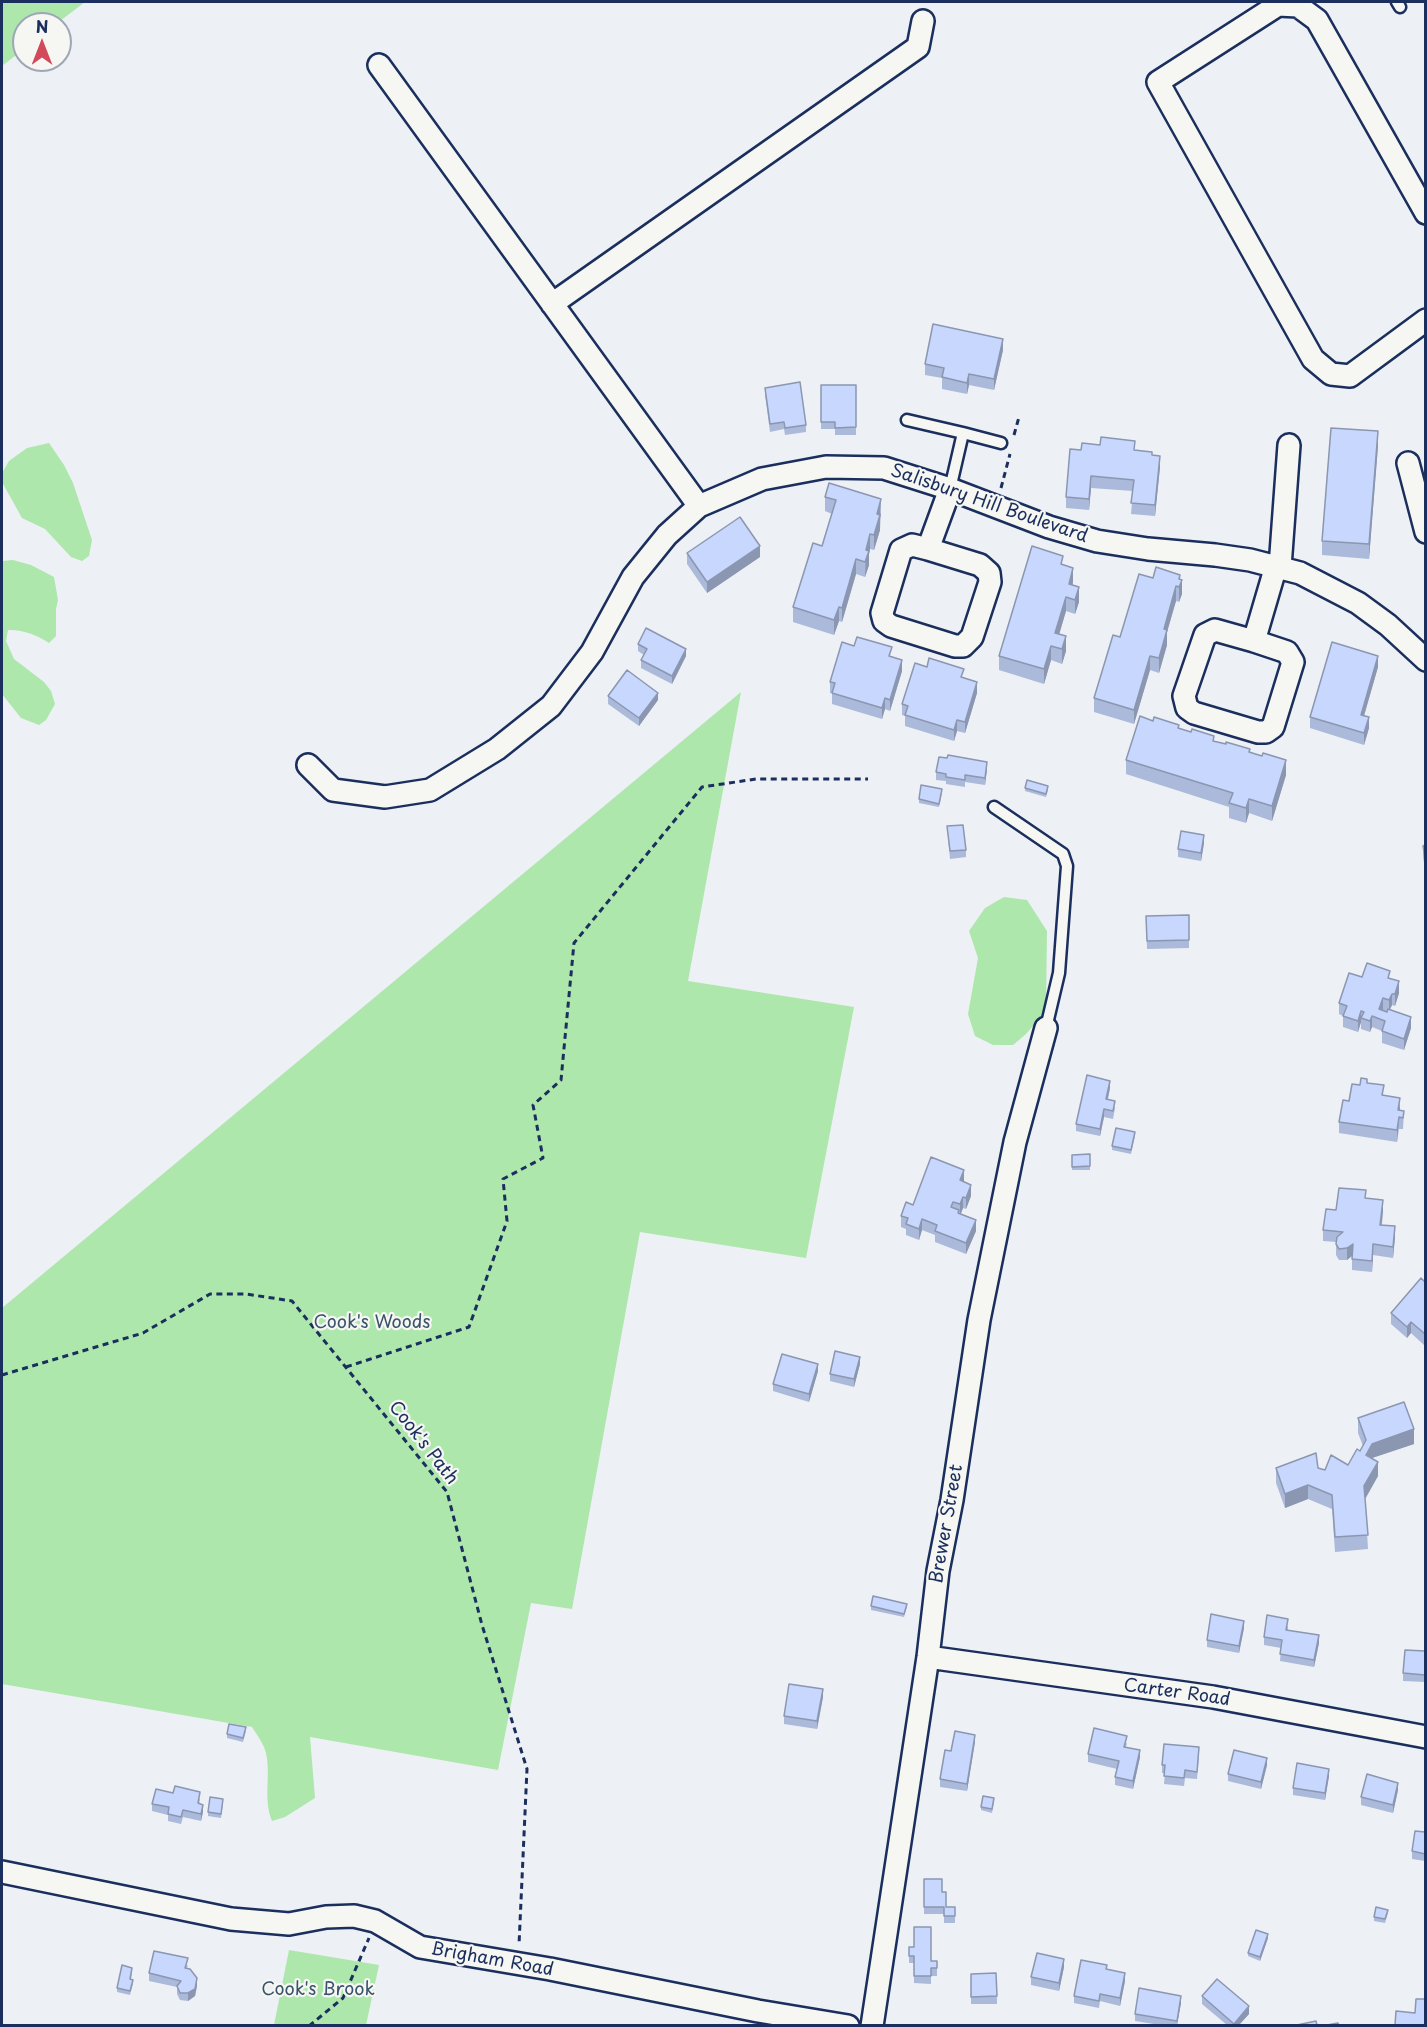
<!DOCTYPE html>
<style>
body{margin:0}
#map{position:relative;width:1427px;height:2027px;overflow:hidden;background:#edf0f4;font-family:"Playpen Sans",sans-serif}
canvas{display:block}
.frame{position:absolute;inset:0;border:3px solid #1b2f5e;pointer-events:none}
.north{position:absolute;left:12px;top:12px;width:60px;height:60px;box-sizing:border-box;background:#f6f6f2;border:2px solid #9ea6b7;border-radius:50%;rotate:0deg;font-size:16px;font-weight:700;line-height:24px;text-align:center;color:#1b2f5e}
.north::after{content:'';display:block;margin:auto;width:21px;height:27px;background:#d1495b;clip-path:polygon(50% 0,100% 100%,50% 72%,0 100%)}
</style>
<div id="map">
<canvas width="1427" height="2027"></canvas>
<div class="frame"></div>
<div class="north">N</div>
</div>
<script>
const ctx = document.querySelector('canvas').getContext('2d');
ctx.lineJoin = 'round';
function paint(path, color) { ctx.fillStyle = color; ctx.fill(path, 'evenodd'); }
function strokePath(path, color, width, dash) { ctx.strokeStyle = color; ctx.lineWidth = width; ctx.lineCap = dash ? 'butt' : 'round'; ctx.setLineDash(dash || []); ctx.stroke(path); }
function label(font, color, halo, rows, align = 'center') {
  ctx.font = font + ' "Playpen Sans",sans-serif'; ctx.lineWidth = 4.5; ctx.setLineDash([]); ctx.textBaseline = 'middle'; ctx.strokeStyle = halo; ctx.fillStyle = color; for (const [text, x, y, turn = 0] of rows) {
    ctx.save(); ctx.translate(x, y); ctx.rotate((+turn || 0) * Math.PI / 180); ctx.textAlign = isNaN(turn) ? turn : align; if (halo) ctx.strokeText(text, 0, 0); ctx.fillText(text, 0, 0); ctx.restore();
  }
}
const green = new Path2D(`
 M2,2H85L56,24H24V49L2,66Z
 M49,443L64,465L73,483L92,540L89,556L82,561L71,557L45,529L22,518L2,482V473L9,461L27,448Z
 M13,560L31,565L54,577L58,600L56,609V636L49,643C38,635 21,629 8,630L6,641L14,659L44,682L51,691L55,704L46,720L39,725L21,718L2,694V561Z
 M741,692L688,981L854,1007L806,1258L640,1232L572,1609L531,1603L498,1770L310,1737L315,1798L285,1817L272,1821C263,1799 271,1776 266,1753C264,1744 257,1735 252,1727L2,1684V1308Z
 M1004,897L1027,900L1047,931L1046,1002L1040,1018L1026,1034L1013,1045H993L975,1036L968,1014L978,958L969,931L985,908Z
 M289,1950L379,1965L366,2025H274Z`);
const path = new Path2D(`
 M1014,435L1019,417
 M1001,488L1010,454
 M346,1367L469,1327L507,1221L503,1179L543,1158L533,1105L561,1080L574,943L702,787L756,779H868
 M2,1375L143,1333L210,1294H246L292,1301L447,1492L482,1625L527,1769L519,1945
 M309,2026L343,1998L369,1938`);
const service = new Path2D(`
 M1397,2L1400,7
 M907,420L963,433L950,489
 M963,433L1001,443
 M994,807L1063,854L1067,866L1059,973L1046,1028`);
const minor = new Path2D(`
 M379,65L699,506
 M1426,213L1317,20L1298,6L1278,5L1158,82L1313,359L1331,374L1350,376L1426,320
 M552,304L918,47L923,21
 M1408,463L1426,532
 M928,549L980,565L989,573L990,582L972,637L963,646H955L891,626L884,621L882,613L901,550L912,545L928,549L950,489
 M1280,567L1289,445
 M1254,641L1287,652L1293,662L1273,727L1266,732H1258L1194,713L1187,708L1184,696L1205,635L1215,630L1254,641L1276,566
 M308,765L333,790L385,797L430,790L497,749L551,706L592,652L633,577L667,535L699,506L762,479L826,467L884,468L950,489L1049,527L1097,541L1148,549L1215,555L1250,560L1300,573L1358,603L1388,625L1426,660
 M928,1657L1213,1697L1426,1737
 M2,1872L231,1919L289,1924L326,1917L354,1916L375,1921L420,1947L550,1969L758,2011L848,2026
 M872,2026L928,1657L938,1571L952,1500L979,1320L1015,1142L1046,1028`);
const wall = new Path2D(`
 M1003,350L994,390L969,385L967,394L942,389V378L925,375V364Z
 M821,385H856V435H835V429H821Z
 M765,388L806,425V432L785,435L784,429L770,432L765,395Z
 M1378,446L1369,559L1322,555V541Z
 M1081,450H1135L1152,455L1160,467L1155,516L1131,514L1133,491L1091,488L1089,510L1066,508V497Z
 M825,497L881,513L880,519V530L874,550L870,549L869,554V565L865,577L856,574L842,622L839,621L834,635L793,622V607L822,546L832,514L825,511Z
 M687,553L760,557L707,593L687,564Z
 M1063,565L1073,582V585L1079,602L1075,614L1066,611L1059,635L1066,651L1062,664L1051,660L1044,684L999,670V656Z
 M1153,578L1180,579L1182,594L1179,602L1176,601L1167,632V645L1159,673L1150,670L1134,724L1094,712V698L1120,637Z
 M638,644L686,656L672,684L641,668V660L644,655L638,651Z
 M892,657L902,671L890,711L885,709L882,719L832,704V693H830V682Z
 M1378,667L1364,716L1369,728L1364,745L1310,728V717Z
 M964,678L977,693L965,733L957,731L954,741L905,726V716L902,715V704Z
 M608,696L658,700L639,726L608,704Z
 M1153,721L1179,728L1214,741L1250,753L1286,775L1272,821L1249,813L1246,823L1229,818V807L1126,774V760Z
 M987,769L985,785L965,782V787L946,784V781L936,780V772Z
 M1025,788L1048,790L1046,797L1025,791Z
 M942,793L939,807L919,803V799Z
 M947,826L966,850V857L950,859Z
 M1204,843L1201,861L1178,857V849Z
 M1425,845V869L1423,857V846Z
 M1146,916L1189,940V948L1147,949Z
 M1362,977L1390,979L1399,993L1395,1006L1392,1005L1390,1010L1411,1028L1404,1050L1382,1043V1031L1372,1027L1370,1032L1361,1029V1022L1358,1032L1343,1027V1016L1339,1014V1003Z
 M1367,1083L1384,1095L1400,1110L1404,1111L1403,1129H1399L1397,1142L1339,1133V1122L1349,1101L1360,1085Z
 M1110,1088L1108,1099L1115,1108L1113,1119L1104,1117L1100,1136L1076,1131V1124Z
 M1135,1136L1131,1154L1112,1150V1146Z
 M1090,1154V1170H1072V1155Z
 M964,1182L971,1196L966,1209L963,1208L961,1214L976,1231L966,1254L935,1242V1235L922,1230L919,1240L906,1235V1229L901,1227V1216L913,1205Z
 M1366,1199L1383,1211L1382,1225L1395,1237L1393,1258L1373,1255L1372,1272L1352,1270V1256L1347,1260H1339L1336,1255V1242L1323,1241V1230L1336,1210Z
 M1425,1282V1346L1411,1333L1407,1338L1391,1324V1313Z
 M860,1364L854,1387L830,1381V1374Z
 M818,1371L809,1402L773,1391V1384Z
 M1358,1418L1414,1444L1372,1458L1378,1476L1365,1499L1368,1549L1335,1552L1332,1509L1308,1499L1285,1508L1276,1483V1468H1318L1325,1470L1348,1465L1360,1451L1363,1446L1358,1433Z
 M871,1606L907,1607L904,1617L871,1610Z
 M1288,1626V1630L1319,1643L1314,1667L1280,1661L1281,1648L1264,1645V1637Z
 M1244,1628L1239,1653L1207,1647V1640Z
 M1425,1651V1682L1403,1681V1673Z
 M823,1697L817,1729L784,1724V1716Z
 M246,1731L243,1742L227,1738V1734Z
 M975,1742L967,1791L940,1787V1779L951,1751Z
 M1127,1743L1126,1747L1140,1757L1133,1789L1115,1785V1777L1117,1769L1088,1762V1754Z
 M1199,1755L1197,1779L1185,1778L1184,1786L1164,1784L1165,1773H1162V1765Z
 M1267,1765L1261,1789L1228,1781V1774Z
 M1329,1776L1325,1800L1293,1795V1788Z
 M1398,1790L1393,1813L1361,1805V1797Z
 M200,1799L199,1804L203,1812L201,1821L183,1817L181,1824L168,1821V1815L152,1811V1804Z
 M994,1802L992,1813L981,1810V1807Z
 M223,1803L221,1818L208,1816V1812Z
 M1425,1832V1861L1412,1859V1851Z
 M924,1879L942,1892L946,1907H955V1923H944V1914H924Z
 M1388,1913L1385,1923L1374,1921V1917Z
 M1268,1938L1260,1961L1248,1956V1953Z
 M909,1947L931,1961H937V1976H931V1984L914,1983V1963H909Z
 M188,1965L187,1968L197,1986L195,1996L188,2001L180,2000L177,1994V1987L149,1981V1973Z
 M1064,1967L1059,1991L1031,1985V1977Z
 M1107,1970L1125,1981L1120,2006L1100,2001L1099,2008L1074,2003V1996Z
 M132,1972L131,1980L133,1984L130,1995L117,1992V1988Z
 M971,1974L997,1996V2004H971Z
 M1202,1996L1249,2014L1239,2025H1227L1202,2004Z
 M1181,2003L1177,2025H1160L1135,2021V2014Z`);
const shadedWall = new Path2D(`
 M1003,339V350L994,390V379Z
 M969,374V385L967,394V383Z
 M1378,431V446L1369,559V544Z
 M1160,456V467L1155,516V505Z
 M1091,476V488L1089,510V499Z
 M881,499L880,530L874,550V535L877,514Z
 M870,534V549L869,554V565L865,577L866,550Z
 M760,546V557L707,593V582Z
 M856,559V574L842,622V608Z
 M1073,568V582L1069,598V584Z
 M1180,575V585L1182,580V594L1179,602V579Z
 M1176,586V601L1167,632V645L1159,673V658L1164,629Z
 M1079,587V602L1075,614V600Z
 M1066,597V611L1055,648V633Z
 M839,607V621L834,635V620Z
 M1066,636V651L1062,664V649Z
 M1051,646V660L1044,684V669Z
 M686,649V656L672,684V676Z
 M1150,656V670L1134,724V710Z
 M1378,656V667L1361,726V715Z
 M902,660V671L890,711V700Z
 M977,682V693L965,733V722Z
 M658,693V700L639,726V718Z
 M885,698V709L882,719V708Z
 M1369,717V728L1364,745V733Z
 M957,720V731L954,741V730Z
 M1286,760V775L1272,821V806Z
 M987,762V769L985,785V778Z
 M1249,799V813L1246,823V808Z
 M1204,835V843L1201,861V853Z
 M1399,981V993L1395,1006V994Z
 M1392,994V1005L1389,1011V1000Z
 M1383,998V1009L1379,1020V1009Z
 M1361,1011V1022L1358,1032V1021Z
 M1372,1016V1027L1370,1032V1021Z
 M1411,1017V1028L1404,1050V1039Z
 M1110,1081V1088L1106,1106V1099Z
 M1400,1098V1109L1397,1142V1130Z
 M1104,1109V1117L1100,1136V1129Z
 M964,1170V1181L960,1192V1180Z
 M971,1185V1196L966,1209V1198Z
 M963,1197V1208L960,1215V1204Z
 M1383,1200V1211L1380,1236V1225Z
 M922,1219V1230L919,1240V1229Z
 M976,1220V1231L966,1254V1243Z
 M1395,1226V1237L1393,1258V1247Z
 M1353,1244V1255L1347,1260V1248Z
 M1373,1244V1255L1372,1272V1261Z
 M1411,1322V1333L1407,1338V1327Z
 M860,1357V1364L854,1387V1379Z
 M818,1364V1371L809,1402V1394Z
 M1414,1429V1444L1372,1458L1366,1455L1372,1444Z
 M1378,1462V1476L1364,1501V1486Z
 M1308,1485V1499L1285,1508V1494Z
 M1244,1621V1628L1239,1653V1646Z
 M1319,1635V1643L1314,1667V1660Z
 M823,1689V1697L817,1729V1721Z
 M975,1735V1742L967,1791V1784Z
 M1140,1750V1757L1133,1789V1781Z
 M1267,1758V1765L1261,1789V1782Z
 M1329,1769V1776L1325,1800V1793Z
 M1398,1783V1790L1393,1813V1805Z
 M203,1805V1812L201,1821V1814Z
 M1268,1934V1938L1260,1961V1957Z
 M1064,1959V1967L1059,1991V1983Z
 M1125,1973V1981L1120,2006V1998Z
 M197,1978V1986L195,1996L188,2001V1993Z
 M1181,1996V2003L1177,2025V2021Z
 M1249,2006V2014L1239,2025H1234V2024Z`);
const building = new Path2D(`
 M933,324L1003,339L994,379L969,374L967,383L942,377L944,368L925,364Z
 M800,382L806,425L785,428L784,422L770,424L765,388Z
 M821,385H856V427L835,428V422H821Z
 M1331,428L1378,431L1369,544L1322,541Z
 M1101,437L1135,441L1134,450L1152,452V455L1160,456L1155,505L1131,503L1134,480L1091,476L1089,499L1066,497L1070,449L1081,450L1082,443L1100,445Z
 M829,483L881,499L877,514L880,515L874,535L870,534L866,550L869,551L865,562L856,559L842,608L839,607L834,620L793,607L813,543L822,546L836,500L825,497Z
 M740,517L760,546L707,582L687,553Z
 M1032,546L1063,556L1061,564L1073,568L1069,584L1079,587L1075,600L1066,597L1055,633L1066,636L1062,649L1051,646L1044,669L999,656Z
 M1156,567L1180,575L1179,579L1182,580L1179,587L1176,586L1164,629L1167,630L1159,658L1150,656L1134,710L1094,698L1113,635L1120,637L1139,574L1153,578Z
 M646,628L686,649L672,676L641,660L647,649L638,644Z
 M857,637L892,647L889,656L902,660L890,700L885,698L882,708L832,693L835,683L830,682L842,642L854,646Z
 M1332,642L1378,656L1361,715L1369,717L1364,733L1310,717Z
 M929,658L964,669L961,677L977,682L965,722L957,720L954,730L905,715L908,706L902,704L915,663L927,667Z
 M627,670L658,693L639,718L608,696Z
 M1140,716L1153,721L1154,717L1179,725L1178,728L1191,732L1192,729L1214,736L1213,741L1226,744V742L1250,749L1249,752L1262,756L1263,753L1286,760L1272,806L1249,799L1246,808L1229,803L1233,793L1126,760Z
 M948,755L987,762L985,778L965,775V780L946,777V774L936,772L939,757L947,758Z
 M1027,780L1048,786L1046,794L1025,788Z
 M921,785L942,789L939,804L919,799Z
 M963,825L966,850L950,851L947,826Z
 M1181,831L1204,835L1201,853L1178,849Z
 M1425,845V858L1423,846Z
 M1189,915V940L1147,941L1146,916Z
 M1367,963L1390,971L1388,978L1399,981L1395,994H1392L1389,1000L1383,998L1379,1009L1387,1012L1388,1009L1411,1017L1404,1039L1382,1031L1385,1021L1372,1016L1370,1021L1361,1018L1364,1012L1361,1011L1358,1021L1343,1016L1347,1006L1339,1003L1349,973L1362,977Z
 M1087,1075L1110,1081L1106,1099L1115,1101L1113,1111L1104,1109L1100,1129L1076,1124Z
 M1361,1078L1367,1079V1083L1384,1085L1382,1095L1400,1098L1398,1110L1404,1111L1403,1118L1399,1117L1397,1130L1339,1122L1343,1100L1349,1101L1352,1084L1360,1085Z
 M1116,1128L1135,1132L1131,1150L1112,1146Z
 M1090,1154V1166L1072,1167V1155Z
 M931,1157L964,1170L960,1180L971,1185L966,1198L963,1197L960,1204L953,1202L951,1207L959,1210L958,1213L976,1220L966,1243L935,1231L937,1225L922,1219L919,1229L906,1224L908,1218L901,1216L906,1202L913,1205Z
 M1339,1188L1366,1190L1365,1198L1383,1200L1380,1225L1395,1226L1393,1247L1373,1244L1372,1261L1352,1259L1353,1244L1347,1248L1339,1249L1336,1244L1337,1237L1343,1232L1323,1230L1326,1209L1336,1210Z
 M1421,1278L1425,1282V1334L1411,1322L1407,1327L1391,1313Z
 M835,1351L860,1357L854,1379L830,1374Z
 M782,1354L818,1364L809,1394L773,1384Z
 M1404,1402L1414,1429L1372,1444L1366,1455L1378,1462L1364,1486L1368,1535L1335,1537L1332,1495L1308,1485L1285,1494L1276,1468L1316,1453L1318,1468L1325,1470L1331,1455L1348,1465L1357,1449L1360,1451L1366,1440L1358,1418Z
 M873,1596L907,1604L904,1614L871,1606Z
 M1211,1614L1244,1621L1239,1646L1207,1640Z
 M1267,1615L1288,1619L1286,1630L1319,1635L1314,1660L1280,1654L1282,1640L1264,1637Z
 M1405,1650L1425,1651V1675L1403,1673Z
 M789,1684L823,1689L817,1721L784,1716Z
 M229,1724L246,1727L243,1738L227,1734Z
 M1094,1728L1127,1736L1124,1747L1140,1750L1133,1781L1115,1777L1119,1761L1088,1754Z
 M955,1731L975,1735L967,1784L940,1779L945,1750L951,1751Z
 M1164,1744L1199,1747L1197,1772L1185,1770L1184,1778L1164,1776L1165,1765H1162Z
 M1234,1750L1267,1758L1261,1782L1228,1774Z
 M1297,1763L1329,1769L1325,1793L1293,1788Z
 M1367,1774L1398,1783L1393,1805L1361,1797Z
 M175,1786L200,1792L198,1803L203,1805L201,1814L183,1810L181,1817L168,1814L169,1807L152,1804L156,1789L173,1793Z
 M983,1796L994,1798L992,1809L981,1807Z
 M210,1797L223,1799L221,1814L208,1812Z
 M1415,1831L1425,1832V1854L1412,1851Z
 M924,1879H942V1892H946V1907H955V1916H944V1907H924Z
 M1376,1907L1388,1910L1385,1919L1374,1917Z
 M914,1927H931V1961H937V1968H931V1976H914V1956H909V1947H914Z
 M1256,1930L1268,1934L1260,1957L1248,1953Z
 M154,1951L188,1958L185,1968L190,1969L197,1978L195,1989L188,1993H180L177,1986L181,1981L149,1973Z
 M1037,1953L1064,1959L1059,1983L1031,1977Z
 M1081,1960L1107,1965L1106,1969L1125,1973L1120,1998L1100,1994L1099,2001L1074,1996Z
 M122,1965L132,1968L130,1979L133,1980L130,1991L117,1988Z
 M996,1973L997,1996L971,1997V1974Z
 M1217,1979L1249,2006L1234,2024L1202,1996Z
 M1139,1988L1181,1996L1177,2021L1135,2014Z
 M1416,1999H1425V2025H1395L1396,2011L1415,2013Z
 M1316,2021L1317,2025H1297Z
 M1338,2023L1339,2025H1327Z`);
const streetNames = [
 ["Salisbury Hill Boulevard",989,504,19],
 ["Cook's Path",423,1443,52],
 ["Brewer Street",947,1524,-80],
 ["Carter Road",1177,1693,8],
 ["Brigham Road",492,1960,10]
];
const parkNames = [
 ["Cook's Woods",372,1323],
 ["Cook's Brook",318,1990]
];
paint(green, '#ade7ab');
strokePath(service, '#1b2f5e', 15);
strokePath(minor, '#1b2f5e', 26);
strokePath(path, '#1b2f5e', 3, [6, 4.5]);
strokePath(service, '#f6f6f2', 10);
strokePath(minor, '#f6f6f2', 21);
paint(wall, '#abb9da');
paint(shadedWall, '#8b96b1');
paint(building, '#c7d7fd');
strokePath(building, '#8b96b1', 1.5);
label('18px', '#1b2f5e', '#f6f6f2', streetNames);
label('18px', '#38546d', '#f6f6f2', parkNames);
</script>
